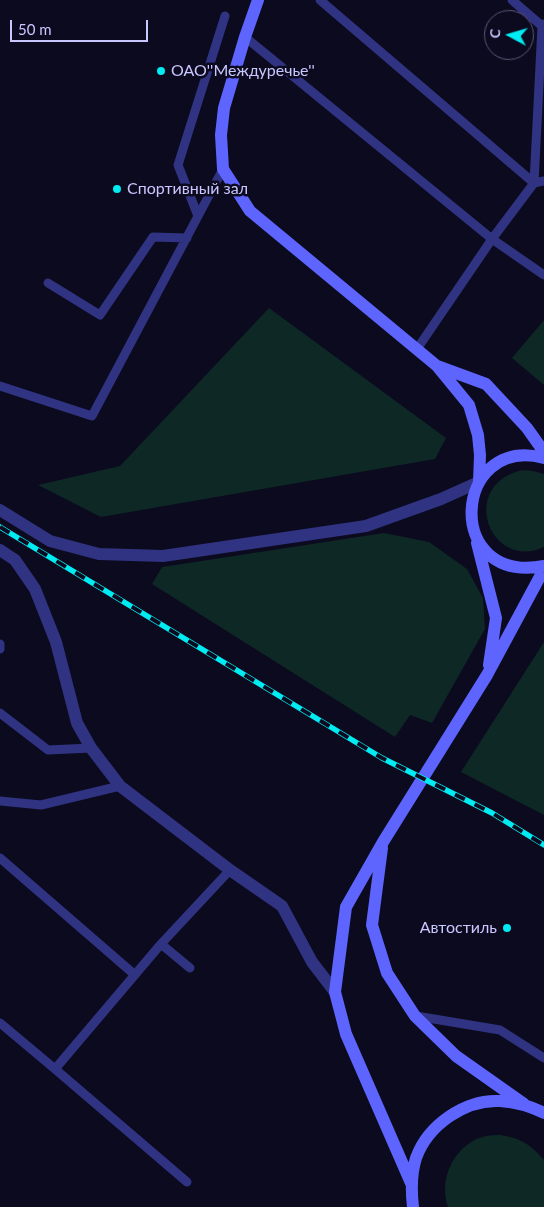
<!DOCTYPE html>
<meta charset="utf-8">
<style>
body{margin:0}
#map{position:relative;width:544px;height:1207px;overflow:hidden;background:#0c0a1e;font-family:Lato,sans-serif}
canvas{display:block}
.north{position:absolute;left:484px;top:10px;width:50px;height:50px;box-sizing:border-box;background:#0c0a1e;border:1px solid #585678;border-radius:50%;rotate:276deg;font-size:14px;font-weight:700;line-height:20px;text-align:center;color:#c9c7ff}
.north::after{content:'';display:block;margin:auto;width:18px;height:22px;background:#00ebf2;clip-path:polygon(50% 0,100% 100%,50% 72%,0 100%)}
.scale{position:absolute;left:10px;top:20px;width:138px;height:22px;box-sizing:border-box;border:2px solid #c9c7ff;border-top:0;padding-left:6px;font-size:15px;line-height:18px;white-space:nowrap;color:#c9c7ff;-webkit-text-stroke:4px #0c0a1e;paint-order:stroke}
</style>
<div id="map">
<canvas width="544" height="1207"></canvas>
<div class="north">С</div>
<div class="scale">50 m</div>
</div>
<script>
const ctx = document.querySelector('canvas').getContext('2d');
ctx.lineJoin = 'round';
function paint(path, color) { ctx.fillStyle = color; ctx.fill(path, 'evenodd'); }
function strokePath(path, color, width, dash) { ctx.strokeStyle = color; ctx.lineWidth = width; ctx.lineCap = dash ? 'butt' : 'round'; ctx.setLineDash(dash || []); ctx.stroke(path); }
function label(font, color, halo, rows, align = 'center') {
  ctx.font = font + ' Lato,sans-serif'; ctx.lineWidth = 5; ctx.setLineDash([]); ctx.textBaseline = 'middle'; ctx.strokeStyle = halo; ctx.fillStyle = color; for (const [text, x, y, turn = 0] of rows) {
    ctx.save(); ctx.translate(x, y); ctx.rotate((+turn || 0) * Math.PI / 180); ctx.textAlign = isNaN(turn) ? turn : align; if (halo) ctx.strokeText(text, 0, 0); ctx.fillText(text, 0, 0); ctx.restore();
  }
}
const green = new Path2D(`
 M269,308L446,438L435,459L101,517L38,485L120,466Z
 M544,320V385L512,358Z
 M522,470L533,471L544,474V547C491,572 457,486 522,470Z
 M384,533L429,542L467,569L483,598L485,629L432,723L410,715L395,737L152,584L162,567Z
 M544,642V815L461,772Z
 M501,1135C522,1139 530,1144 544,1160V1207H448C438,1178 455,1143 486,1136C491,1135 496,1135 501,1135Z`);
const lane = new Path2D(`
 M320,0L534,183
 M512,0L542,26
 M245,37L492,239L544,275
 M534,183L542,26L544,24
 M198,216L178,165L225,16
 M48,283L100,315L153,237L187,238
 M417,349L492,239L534,183L544,181
 M0,386L92,416L223,169
 M0,644V649
 M0,713L48,750L91,748
 M0,801L41,805L120,786
 M0,858L135,975
 M161,944L190,968
 M416,1016L500,1030L544,1058
 M0,1023L55,1069L161,944L230,870
 M55,1069L187,1182`);
const street = new Path2D(`
 M0,510L50,541L99,554L163,556L366,526L441,499L479,482
 M0,550L15,560L35,589L56,642L77,723L91,748L120,786L230,870L282,906L312,962L335,992`);
const secondary = new Path2D(`
 M258,0L245,37L224,108L221,135L223,169L250,211L437,366L469,405L478,435L480,455L479,482
 M437,366L486,384L527,428L544,452
 M544,458C453,434 442,585 544,566
 M477,543L496,618L489,665
 M382,848L372,925L387,973L415,1016L456,1056L524,1104
 M411,1183L346,1034L335,992L346,907L383,842L487,675L544,569
 M413,1207C411,1190 411,1174 416,1158C428,1125 465,1099 500,1101C516,1102 530,1106 544,1113`);
const rail = new Path2D(`
 M0,527L382,758L492,813L544,845`);
const markers = [
 [161,71,5,"#00ebf2"],
 [117,189,5,"#00ebf2"],
 [507,928,5,"#00ebf2"]
];
const poiNames = [
 ["ОАО''Междуречье''",171,71],
 ["Спортивный зал",127,189],
 ["Автостиль",497,928,"right"]
];
paint(green, '#0d2825');
strokePath(lane, '#303381', 9);
strokePath(street, '#303381', 12);
strokePath(secondary, '#5e65ff', 12);
strokePath(rail, '#00ebf2', 5.5);
strokePath(rail, '#0c0a1e', 4, [11]);
for (const [x, y, r, color] of markers) { const dot = new Path2D(); dot.arc(x, y, r, 0, 2 * Math.PI); ctx.fillStyle = color; ctx.fill(dot); strokePath(dot, '#0c0a1e', 2); }
label('16px', '#c9c7ff', '#0c0a1e', poiNames, 'left');
</script>
